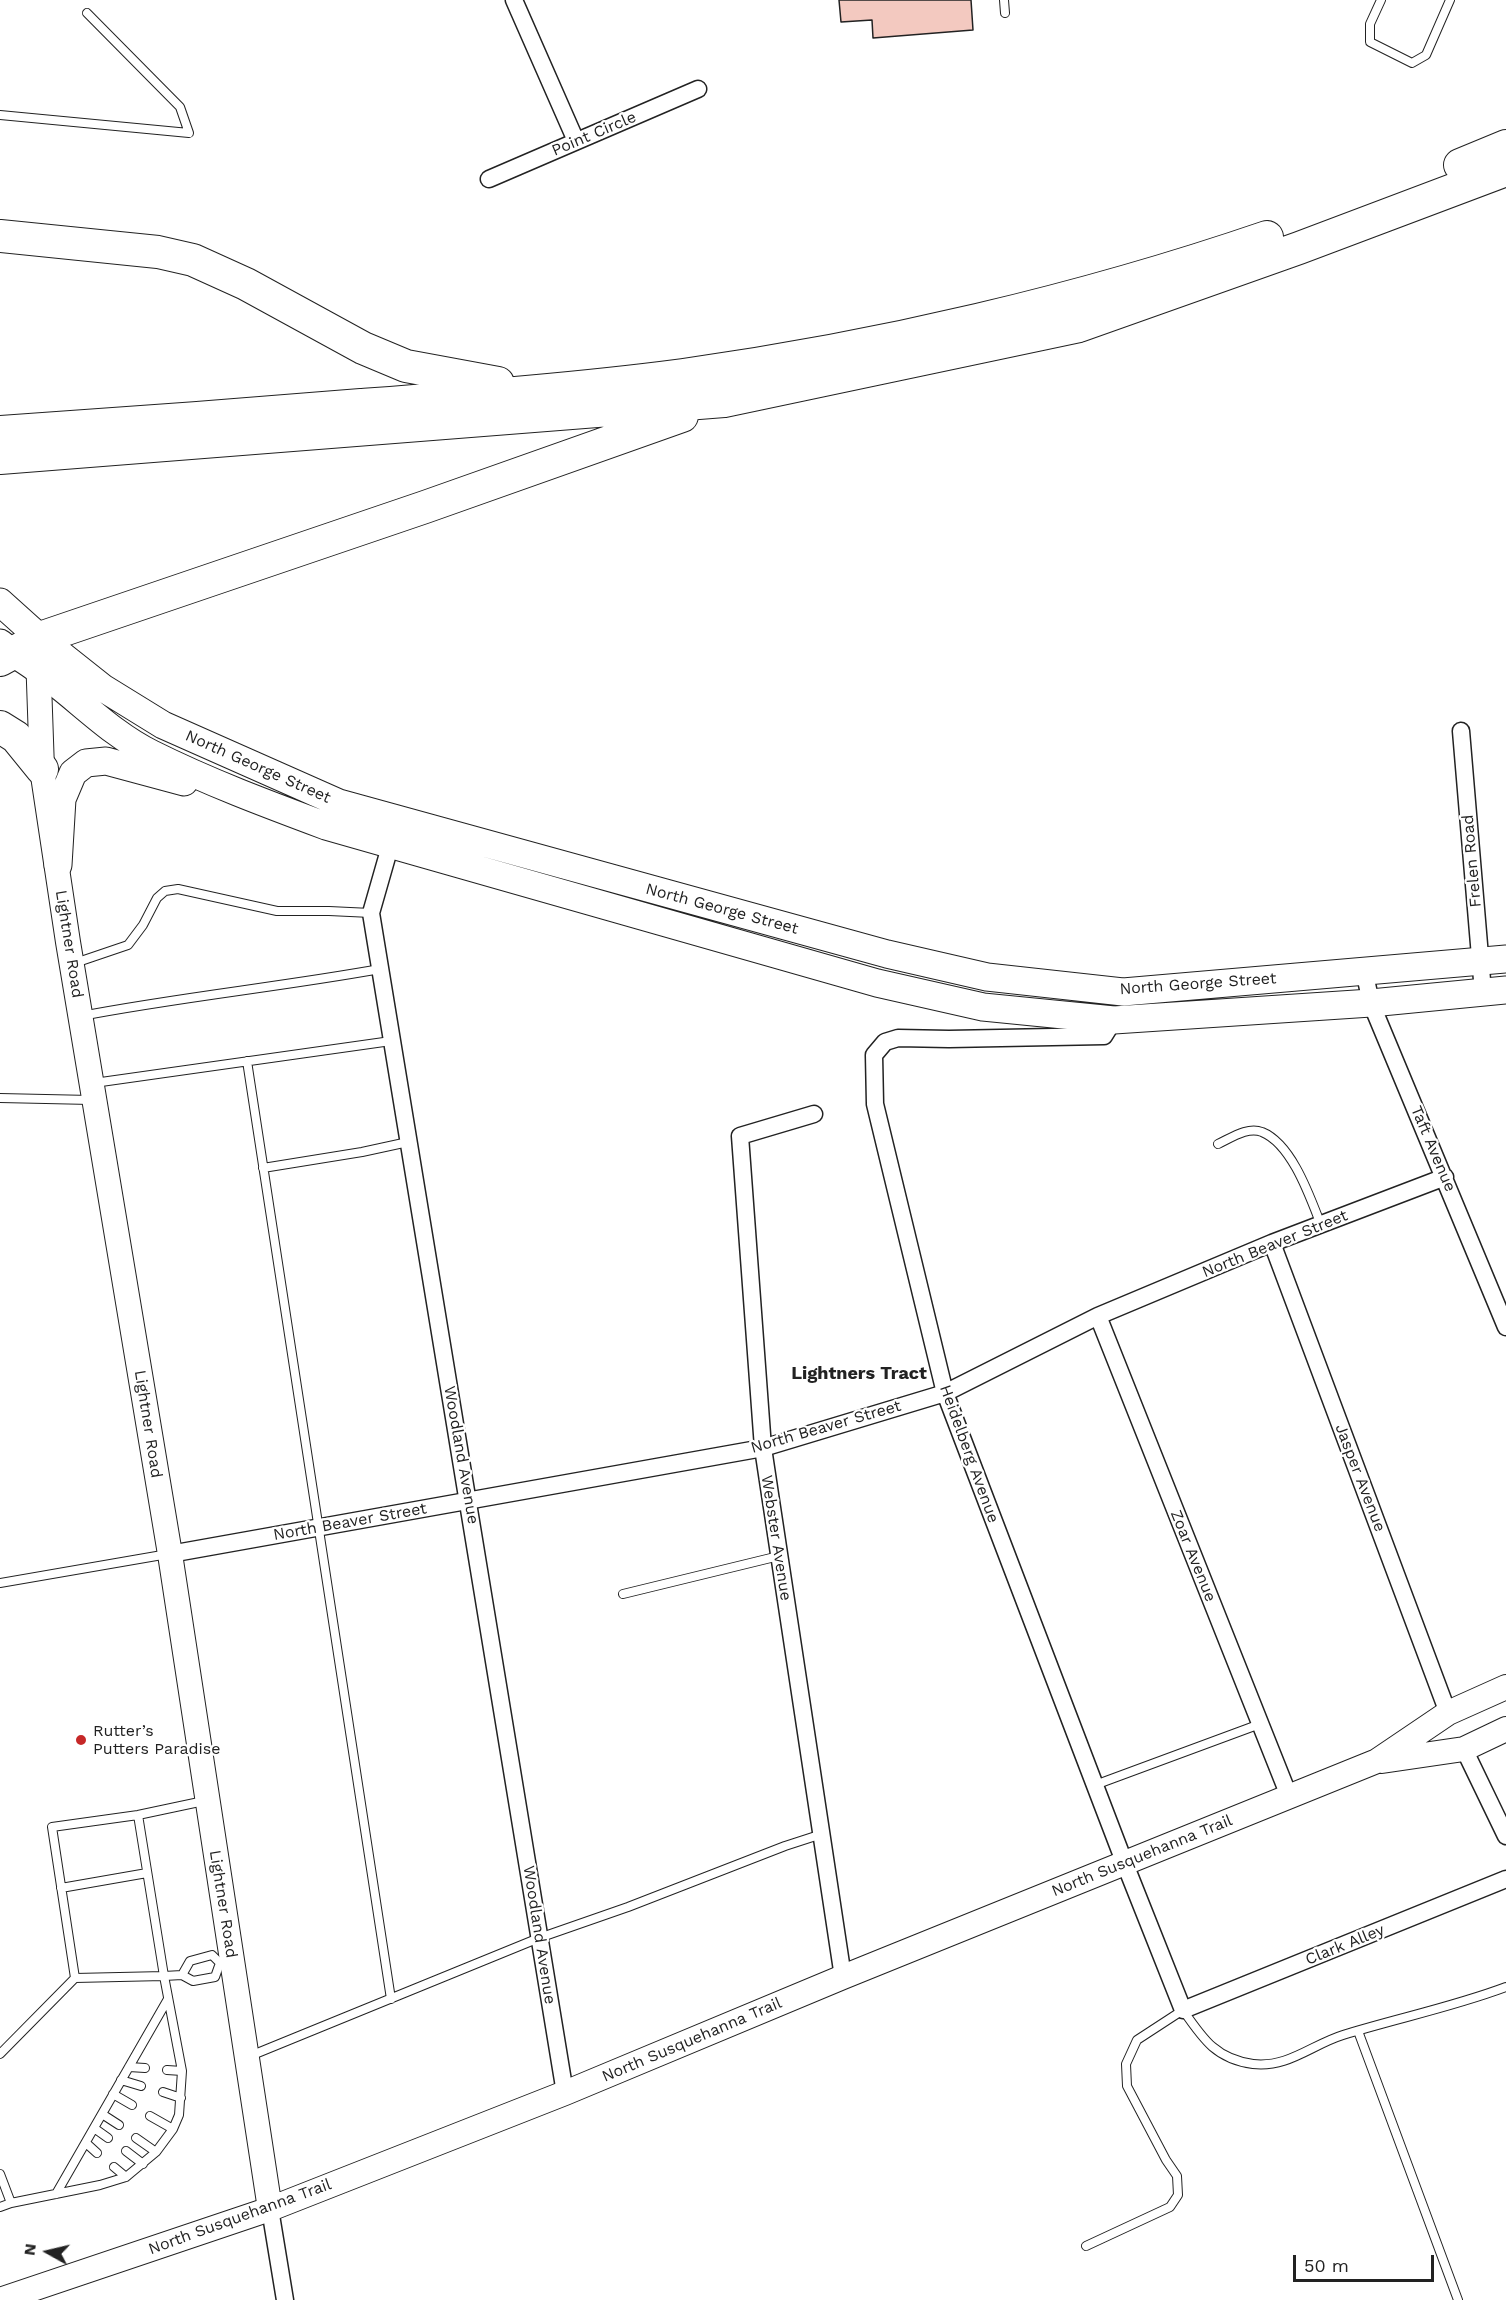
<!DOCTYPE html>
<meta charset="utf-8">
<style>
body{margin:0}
#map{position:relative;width:1506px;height:2300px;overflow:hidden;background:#fff;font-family:"Work Sans",sans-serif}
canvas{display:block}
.north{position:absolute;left:18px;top:2222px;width:60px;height:60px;-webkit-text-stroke:4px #fff;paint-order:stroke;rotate:278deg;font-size:16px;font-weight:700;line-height:24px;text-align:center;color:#222}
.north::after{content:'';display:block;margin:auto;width:21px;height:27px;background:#222;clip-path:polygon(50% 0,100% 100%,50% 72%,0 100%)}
.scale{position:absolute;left:1293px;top:2255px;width:141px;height:27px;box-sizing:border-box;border:3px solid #222;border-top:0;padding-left:8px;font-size:18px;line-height:21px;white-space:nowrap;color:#222;-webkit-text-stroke:4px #fff;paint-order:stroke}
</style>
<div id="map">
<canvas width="1506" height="2300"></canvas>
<div class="north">N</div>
<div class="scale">50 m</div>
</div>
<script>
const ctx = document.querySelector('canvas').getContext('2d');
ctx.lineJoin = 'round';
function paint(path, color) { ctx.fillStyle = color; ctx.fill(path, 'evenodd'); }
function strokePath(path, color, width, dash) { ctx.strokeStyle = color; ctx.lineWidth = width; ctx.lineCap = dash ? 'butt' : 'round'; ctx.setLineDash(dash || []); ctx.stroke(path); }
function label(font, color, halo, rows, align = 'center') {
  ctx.font = font + ' "Work Sans",sans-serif'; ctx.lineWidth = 4.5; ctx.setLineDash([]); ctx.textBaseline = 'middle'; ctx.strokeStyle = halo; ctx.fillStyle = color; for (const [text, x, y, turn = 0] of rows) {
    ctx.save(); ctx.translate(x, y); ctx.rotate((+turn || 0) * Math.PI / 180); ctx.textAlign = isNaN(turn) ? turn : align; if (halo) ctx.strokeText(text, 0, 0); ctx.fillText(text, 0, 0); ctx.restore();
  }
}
const building = new Path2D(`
 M839,0H971L973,30L873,38L872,20L841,22Z`);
const lane = new Path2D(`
 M1004,0L1005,13
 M1381,0L1370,24V42L1412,63L1426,55L1450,0
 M0,115L189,133L180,107L87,13
 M72,964L128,945L143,925L157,898L165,891L178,889L277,911H329L371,913
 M81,1016C180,997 280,987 380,969
 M247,1061L391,1999
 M94,1083L391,1041
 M0,1098L91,1100
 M1218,1144C1231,1138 1248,1126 1262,1132C1292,1144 1310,1197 1321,1225
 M263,1168L362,1152L408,1142
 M0,1583L168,1554
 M623,1594L779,1556
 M1095,1785L1260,1724
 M61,1888L147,1873
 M182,1975L190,1961L212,1955L220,1963H223
 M75,1978L164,1976L138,1815
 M1358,2031L1458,2300
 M0,2054L75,1978L52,1827L138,1815L204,1801
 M250,2056L539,1938L628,1907L785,1846L822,1834
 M129,2067L145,2068
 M167,2070L182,2071
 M121,2080L141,2086
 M163,2092L181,2098
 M113,2094L132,2105
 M102,2114L119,2125
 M150,2116L173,2129
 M94,2128L108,2138
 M136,2138L156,2152
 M86,2143L97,2153
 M126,2151L143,2164
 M114,2167L126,2177
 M0,2174L11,2203L0,2207
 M56,2194L168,1999
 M11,2203L100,2185L126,2177L156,2152L173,2129L179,2115L182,2071L164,1976L182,1975L193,1981L215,1977L220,1963
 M1086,2246L1170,2207L1178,2195L1177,2176L1166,2160L1127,2086L1126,2064L1137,2040L1183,2010C1203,2039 1216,2059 1253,2064C1288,2068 1311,2045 1343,2035C1398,2018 1453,2007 1506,1987`);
const street = new Path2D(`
 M514,0L576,141
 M489,179L698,89
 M1461,731L1483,992
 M393,836L371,913L565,2093
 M1364,970L1371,1003L1506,1327
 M1114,1020L1104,1036L949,1039L898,1038L885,1042L874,1055L875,1104L945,1393L1125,1864L1183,2010L1506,1879
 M814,1114L740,1136L763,1448L843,1977
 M1272,1243L1448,1713
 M1098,1316L1289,1796
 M170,1554L763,1448L945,1393L1098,1316L1272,1243L1445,1177
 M1464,1749L1506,1836
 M270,2209L285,2300`);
const secondary = new Path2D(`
 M38,654L42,769L68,942L170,1554L270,2209
 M1382,1761L1464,1749L1506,1729
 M0,2300L270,2209L565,2093L843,1977L1377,1761L1448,1713L1506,1687`);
const primary = new Path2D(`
 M0,602L40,638L103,688L163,725L339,803L887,954L987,977L1123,992L1506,959
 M0,643C12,653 25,660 37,669C76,696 109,733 152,754C208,782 267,804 326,826L877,983L983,1007L1114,1020L1371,1003L1506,990
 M58,865L62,799L73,773L86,763L106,761L184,782`);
const highway = new Path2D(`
 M1460,165L1506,146
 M0,236L158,252L193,260L246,284L363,348L406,366L498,383
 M0,432C120,424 241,415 361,405C468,397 576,389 683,375C878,348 1080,301 1267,237
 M0,458L724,401L1079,326L1299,248L1506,170
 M0,660L40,638L425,507L682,416
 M0,727L16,737L42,769`);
const markers = [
 [81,1740,6,"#c62828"]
];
const streetNames = [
 ["Point Circle",594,134,-23],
 ["North George Street",258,767,24],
 ["Frelen Road",1472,861,-95],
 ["North George Street",722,909,15],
 ["Lightner Road",69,944,81],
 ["North George Street",1198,984,-4],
 ["Taft Avenue",1433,1149,67],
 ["North Beaver Street",1275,1244,-22],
 ["Lightner Road",148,1424,81],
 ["North Beaver Street",826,1427,-16],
 ["Heidelberg Avenue",969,1454,70],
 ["Woodland Avenue",461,1455,80],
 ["Jasper Avenue",1360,1478,69],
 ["North Beaver Street",350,1522,-10],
 ["Webster Avenue",776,1538,81],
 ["Zoar Avenue",1193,1556,68],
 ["North Susquehanna Trail",1142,1856,-22],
 ["Lightner Road",223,1904,81],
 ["Woodland Avenue",539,1935,81],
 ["Clark Alley",1345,1945,-22],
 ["North Susquehanna Trail",692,2040,-23],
 ["North Susquehanna Trail",240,2217,-20]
];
const poiNames = [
 ["Rutter’s",93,1731],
 ["Putters Paradise",93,1749]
];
const neighbourhoodNames = [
 ["Lightners Tract",859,1374]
];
paint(building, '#f3c9c0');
strokePath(building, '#222', 1.5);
strokePath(lane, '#222', 10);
strokePath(street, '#222', 19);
strokePath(secondary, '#222', 26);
strokePath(primary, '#222', 29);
strokePath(highway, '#222', 34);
strokePath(lane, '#fff', 8);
strokePath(street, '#fff', 16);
strokePath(secondary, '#fff', 24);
strokePath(primary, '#fff', 27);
strokePath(highway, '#fff', 32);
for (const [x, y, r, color] of markers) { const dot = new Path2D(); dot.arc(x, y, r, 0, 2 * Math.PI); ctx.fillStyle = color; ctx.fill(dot); strokePath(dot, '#fff', 2); }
label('16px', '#222', '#fff', streetNames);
label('16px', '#222', '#fff', poiNames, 'left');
label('bold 18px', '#222', '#fff', neighbourhoodNames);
</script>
